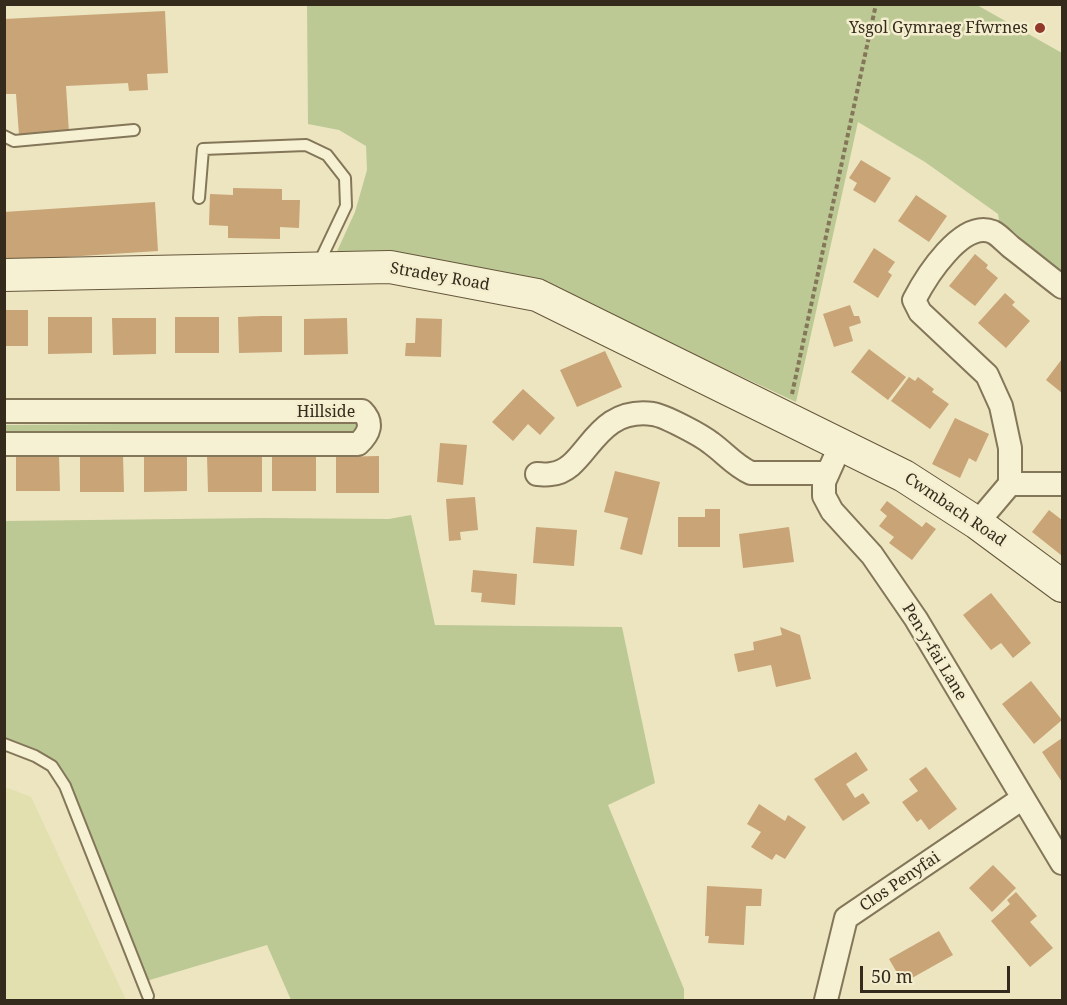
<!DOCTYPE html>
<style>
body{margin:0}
#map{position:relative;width:1067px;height:1005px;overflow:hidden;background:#ece5c0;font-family:"Noto Serif",serif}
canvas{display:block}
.frame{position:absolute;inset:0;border:6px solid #342b1d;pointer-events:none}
.scale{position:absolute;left:860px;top:966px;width:150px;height:27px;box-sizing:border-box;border:3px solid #342b1d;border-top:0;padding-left:8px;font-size:18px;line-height:21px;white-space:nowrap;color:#342b1d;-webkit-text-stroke:4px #f4eecf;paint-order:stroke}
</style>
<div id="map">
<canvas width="1067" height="1005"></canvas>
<div class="frame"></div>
<div class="scale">50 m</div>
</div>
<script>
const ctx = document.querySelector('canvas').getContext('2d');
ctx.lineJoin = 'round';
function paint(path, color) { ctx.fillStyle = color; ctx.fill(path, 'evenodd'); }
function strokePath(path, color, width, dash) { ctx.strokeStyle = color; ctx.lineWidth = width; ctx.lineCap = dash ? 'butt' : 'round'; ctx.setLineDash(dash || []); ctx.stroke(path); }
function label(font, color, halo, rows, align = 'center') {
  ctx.font = font + ' "Noto Serif",serif'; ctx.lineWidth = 5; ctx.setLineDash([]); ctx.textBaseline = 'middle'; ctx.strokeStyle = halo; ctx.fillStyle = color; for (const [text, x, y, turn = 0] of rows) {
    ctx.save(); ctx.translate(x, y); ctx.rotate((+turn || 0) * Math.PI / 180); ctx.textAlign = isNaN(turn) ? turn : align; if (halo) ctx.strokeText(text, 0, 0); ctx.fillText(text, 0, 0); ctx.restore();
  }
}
const farmland = new Path2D(`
 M8,788L31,797L126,1000H5L4,789Z`);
const green = new Path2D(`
 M307,5H977L1062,53V276L1000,226L998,214L925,162L858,122L796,402L541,283L333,260L355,212L367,170L366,146L339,130L308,124Z
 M356,422L359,426L358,434L5,439L4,425Z
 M411,515L435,625L622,627L655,783L608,805L684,989V1000H291L267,945L143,982L52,766L5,744L4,521L263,518L389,519Z`);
const building = new Path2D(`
 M165,11L168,73L147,74L148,90L129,91L128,83L66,86L69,133L19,135L16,94H4V19Z
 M861,160L891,178L875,203L853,190L857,183L849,178Z
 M233,188L282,189V200H300L299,228L280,227V239L228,238V226L209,225L210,194L233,195Z
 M916,195L947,216L929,242L898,221Z
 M155,202L158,251L4,261V212Z
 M874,248L895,262L888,272L892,275L878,298L853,282Z
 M975,254L988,265L986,268L998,278L975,306L949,286Z
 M1005,293L1015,302L1012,305L1030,321L1006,348L978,323Z
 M850,305L854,316H859L861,323L849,327L853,341L834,347L823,314Z
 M4,310H28V346H4Z
 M261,316H282V352L239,353L238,317Z
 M48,317H92V353L48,354Z
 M175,317H219V353H175Z
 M112,318H156V354L113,355Z
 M347,318L348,354L304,355V319Z
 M416,318L442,319L441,357L405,356L406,343H415Z
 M869,349L906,377L888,400L851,372Z
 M605,351L622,387L577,407L560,370Z
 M1062,359V393L1046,380Z
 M909,377L915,381L918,377L934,389L932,392L949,404L930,429L891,401Z
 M523,389L555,418L540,435L528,424L513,441L492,422Z
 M955,418L989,434L976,462L969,458L960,478L932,464Z
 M440,443L467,445L463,485L437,482Z
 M16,455H59L60,491H16Z
 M123,455L124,492H80V456Z
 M144,455H187V491L144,492Z
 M207,455L262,456V492H208Z
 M272,455H316V491H272Z
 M379,456V493H336V457Z
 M615,471L660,482L642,555L620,549L628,518L604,512Z
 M475,497L478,530L460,532L461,540L449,541L446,499Z
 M887,501L922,527L926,522L936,529L912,560L889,543L894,537L879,526L887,516L880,510Z
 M705,509H720V547H678V517H705Z
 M1049,510L1062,520V552L1061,555L1032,532Z
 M536,527L577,530L574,566L533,563Z
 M789,527L794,562L743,568L739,534Z
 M473,570L517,574L515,605L481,602L482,593L471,592Z
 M991,593L1031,643L1013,658L1001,643L991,650L963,615Z
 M780,627L800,635L811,679L776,687L771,665L738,672L734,654L754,650L753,642L782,635Z
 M1031,681L1062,720L1034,744L1002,704Z
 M1062,738V782L1042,752Z
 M856,752L868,770L846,784L855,798L863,793L870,803L843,821L814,779Z
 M926,767L957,809L929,830L921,819L917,822L902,802L918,791L909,779Z
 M759,804L785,821L788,815L806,827L785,859L776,854L772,860L751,847L761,832L747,824Z
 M993,865L1016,888L992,912L969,888Z
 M707,886L762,889L761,906H746L744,945L708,943L709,936H705Z
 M1016,892L1037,916L1030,922L1053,948L1030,967L991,921L1010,904L1007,900Z
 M939,931L953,955L903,983L889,959Z`);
const path = new Path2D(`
 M792,394L876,4`);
const service = new Path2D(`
 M4,136L14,141L134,130
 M199,198L203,149L306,145L327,155L345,178L346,206L318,265
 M4,744L35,756L52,766L65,786L148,996`);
const minor = new Path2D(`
 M4,411H362C374,423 369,434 358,444H4
 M841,444L824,482V496L832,511L872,555L916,619L1062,863
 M537,474C541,474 546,475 551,474C588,471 592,406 653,414C665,416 701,435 711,443C725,453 735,466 751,473H827
 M1010,484V448L1001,406L987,375L920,312L914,300C926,277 962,219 993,232C999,235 1006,243 1011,247C1028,260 1045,274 1062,287
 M977,523L1010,484H1062
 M826,1000L846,918L1023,798`);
const secondary = new Path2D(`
 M4,275L390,267L537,295L904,476L977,523L1062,586`);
const markers = [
 [1040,28,6,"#91382b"]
];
const poiNames = [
 ["Ysgol Gymraeg Ffwrnes",1028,28]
];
const streetNames = [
 ["Stradey Road",440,277,10],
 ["Hillside",326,412],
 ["Cwmbach Road",955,510,34],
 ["Pen-y-fai Lane",934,652,59],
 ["Clos Penyfai",900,882,-34]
];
paint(farmland, '#e1e0ae');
paint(green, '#bcc995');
paint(building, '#c9a477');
strokePath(service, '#847659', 14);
strokePath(minor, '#847659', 26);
strokePath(secondary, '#66573c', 34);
strokePath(path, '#847659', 4, [4.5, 3]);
strokePath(service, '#f7f1d3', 10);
strokePath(minor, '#f7f1d3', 22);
strokePath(secondary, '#f7f1d3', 32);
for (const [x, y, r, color] of markers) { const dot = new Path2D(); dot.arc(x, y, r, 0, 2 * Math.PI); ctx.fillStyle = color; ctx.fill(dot); strokePath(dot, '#f4eecf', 2); }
label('16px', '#342b1d', '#f4eecf', poiNames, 'right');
label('16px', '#342b1d', '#f4eecf', streetNames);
</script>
